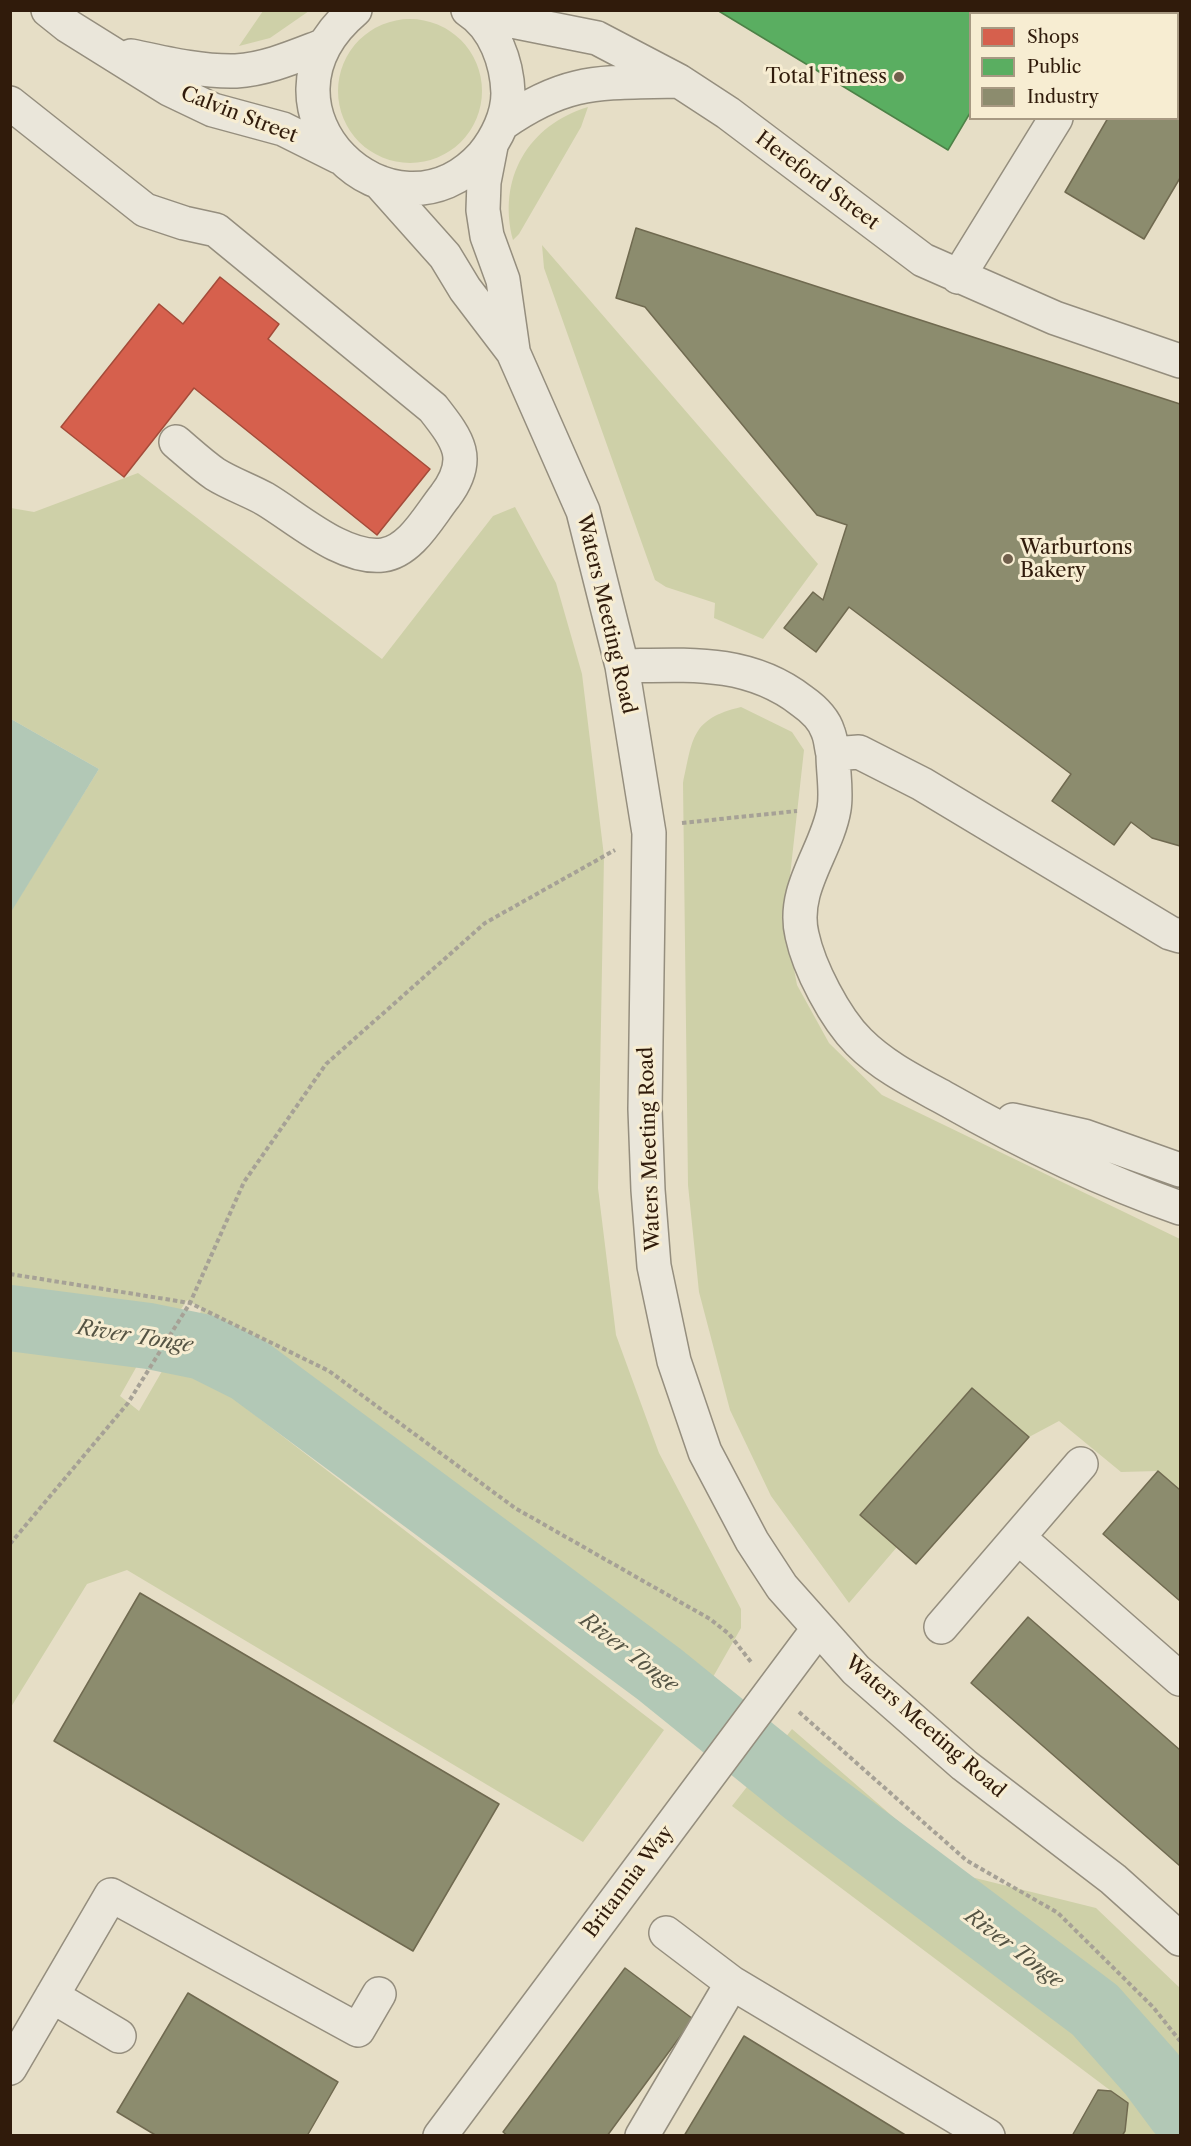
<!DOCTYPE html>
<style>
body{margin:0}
#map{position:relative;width:1191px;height:2146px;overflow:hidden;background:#e6dec6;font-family:"Libre Caslon Text",serif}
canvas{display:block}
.frame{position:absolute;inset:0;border:12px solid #301b0b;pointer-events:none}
.legend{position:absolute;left:969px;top:12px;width:210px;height:108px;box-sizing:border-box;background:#f7edd2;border:2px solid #a79982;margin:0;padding:8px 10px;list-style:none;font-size:18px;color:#301b0b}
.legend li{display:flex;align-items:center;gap:12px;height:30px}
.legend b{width:30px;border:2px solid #a79982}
</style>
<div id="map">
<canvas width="1191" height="2146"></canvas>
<div class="frame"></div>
<ul class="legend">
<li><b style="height:16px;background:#d6604d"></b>Shops</li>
<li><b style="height:16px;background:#5aae61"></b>Public</li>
<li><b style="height:16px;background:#8c8c6e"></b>Industry</li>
</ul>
</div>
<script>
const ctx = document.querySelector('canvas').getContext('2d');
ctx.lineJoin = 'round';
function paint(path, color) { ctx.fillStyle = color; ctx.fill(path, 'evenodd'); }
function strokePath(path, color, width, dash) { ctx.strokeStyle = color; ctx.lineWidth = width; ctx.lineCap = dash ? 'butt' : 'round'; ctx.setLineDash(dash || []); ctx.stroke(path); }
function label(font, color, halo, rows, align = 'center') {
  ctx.font = font + ' "Libre Caslon Text",serif'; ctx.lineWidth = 6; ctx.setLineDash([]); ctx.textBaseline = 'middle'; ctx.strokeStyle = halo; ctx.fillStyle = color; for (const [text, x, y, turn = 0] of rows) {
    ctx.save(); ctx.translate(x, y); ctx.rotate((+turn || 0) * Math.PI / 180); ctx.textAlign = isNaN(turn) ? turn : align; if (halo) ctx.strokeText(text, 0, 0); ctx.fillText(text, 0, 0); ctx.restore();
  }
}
const green = new Path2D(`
 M263,11V10L309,11L270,38L239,46Z
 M338 91a72 72 0 1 1 144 0a72 72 0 1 1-144 0Z
 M588,107L581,127L519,234L513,240C497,179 528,125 588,107Z
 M542,245L818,564L763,639L714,618L715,603L666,587L655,580L544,268Z
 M138,473L382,659L493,516L515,507L556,583L582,674L604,856L598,1188L616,1335L659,1453L741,1609V1628L705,1691L493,1518L270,1359L196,1321L202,1309L187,1300L176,1317L11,1295L10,912L99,769L11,719V508L34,512Z
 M741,707L792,732L804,750L785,921L797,985L829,1043L882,1095L1180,1239V1490L1158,1471L1121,1472L1059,1421L1029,1437L972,1388L860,1514L897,1547L849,1603L771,1496L730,1410L699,1292L688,1185L683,783C693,738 691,719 741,707Z
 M11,1348L142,1357L120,1396L139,1411L165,1366L220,1388L664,1730L583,1842L127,1570L87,1584L11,1707Z
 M792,1729L959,1874L1096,1908L1180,1988V2135H1122L1127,2103L732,1806Z`);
const water = new Path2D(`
 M11,719L99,769L11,912Z`);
const shops = new Path2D(`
 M220,277L279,324L268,339L430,469L377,535L194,388L124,477L61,427L159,304L183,324Z`);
const public = new Path2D(`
 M717,10H1034L1032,14H970V113L948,150Z`);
const industry = new Path2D(`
 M1178,115L1180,117V178L1144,239L1065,192L1108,118H1178Z
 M636,228L1180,404V846L1152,838L1131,822L1114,845L1052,801L1071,774L849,607L816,652L784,628L813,592L823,600L847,525L817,515L645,307L616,298Z
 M972,1388L1029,1437L916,1564L860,1515Z
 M1158,1471L1180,1490V1601L1103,1534Z
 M140,1593L499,1804L413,1951L54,1741Z
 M1028,1617L1180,1750V1866L971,1683Z
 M625,1968L693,2019L607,2136H508L503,2132Z
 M188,1993L338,2082L307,2136H157L117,2112Z
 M744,2036L907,2136H684Z
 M1098,2090L1111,2091L1128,2103L1125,2131L1122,2136H1072Z`);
const river = new Path2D(`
 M10,1318L149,1336L203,1347L249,1370L659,1674L805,1792L1095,2010L1151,2073L1180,2112`);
const path = new Path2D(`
 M682,823L797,811
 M10,1274L190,1303L329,1371L515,1508L710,1619L729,1634L751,1662
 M10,1544L128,1403L190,1303L244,1182L326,1064L485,923L615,850
 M799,1712L966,1860L1058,1913L1153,2007L1180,2041`);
const minor = new Path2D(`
 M48,10L68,26L169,89L213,110L283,129L339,157
 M355,10C238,109 393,255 483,155C497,138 508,115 508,93C507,63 495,27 468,10
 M472,13L597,38L679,81L728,113L923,260L1055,318L1180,361
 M1121,14L1122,10
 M131,56C164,63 202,72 236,71C267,69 296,56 325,45
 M10,103L145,210L184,223L216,230L433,408C458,440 473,459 445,496C429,516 411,551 383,555C343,560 297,518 265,499C249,490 231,484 215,474C202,465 189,453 176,442
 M502,124C568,78 600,83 677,81
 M491,146L484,182L483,210L487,236L503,280L513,350
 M379,182L445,256L465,289L513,352L583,511L622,666L649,833L645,1109L648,1190L654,1266L674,1361L705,1452L752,1541L782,1587L856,1670L964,1765L1113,1879L1180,1939
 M958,277L1056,118
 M622,666C687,665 748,659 802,701C812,708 824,719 828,732C831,739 831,747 833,754L859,752L922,784L1170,933L1180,936
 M833,754C833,772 837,792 834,809C827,851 791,889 802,935C809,968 835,1018 859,1042C884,1067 915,1082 946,1099C1020,1141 1100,1180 1180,1208
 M1013,1120L1084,1136L1180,1170
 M1019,1538L1180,1679
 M941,1627L1081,1464
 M732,1983L988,2136
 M52,1996L119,2036
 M10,2068L111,1895L358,2030L379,1994
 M440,2136L818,1629
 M642,2136L732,1983L666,1933`);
const markers = [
 [899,77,6,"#705f4c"],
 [1008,559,6,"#705f4c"]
];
const poiNames = [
 ["Total Fitness",887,77],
 ["Warburtons",1020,548,"left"],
 ["Bakery",1020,571,"left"]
];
const streetNames = [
 ["Calvin Street",239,115,21],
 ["Hereford Street",817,181,37],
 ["Waters Meeting Road",606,614,77],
 ["Waters Meeting Road",650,1149,-92],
 ["Waters Meeting Road",925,1727,41],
 ["Britannia Way",629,1882,-53]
];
const waterNames = [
 ["River Tonge",135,1337,9],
 ["River Tonge",629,1653,37],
 ["River Tonge",1014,1949,37]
];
paint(green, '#ced0a8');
paint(water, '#b2c8b6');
paint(shops, '#d6604d');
strokePath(shops, '#a44b39', 1.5);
paint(public, '#5aae61');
strokePath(public, '#4d8247', 1.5);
paint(industry, '#8c8c6e');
strokePath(industry, '#706a50', 1.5);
strokePath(river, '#b2c8b6', 66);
strokePath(minor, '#958e7e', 36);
strokePath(path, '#a6a196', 4, [4.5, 3]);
strokePath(minor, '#eae6da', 33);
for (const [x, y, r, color] of markers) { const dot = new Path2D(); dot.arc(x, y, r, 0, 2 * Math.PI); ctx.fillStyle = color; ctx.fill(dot); strokePath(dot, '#f7edd2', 2); }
label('20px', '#301b0b', '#f7edd2', poiNames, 'right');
label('20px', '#301b0b', '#f7edd2', streetNames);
label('italic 21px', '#555444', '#f7edd2', waterNames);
</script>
